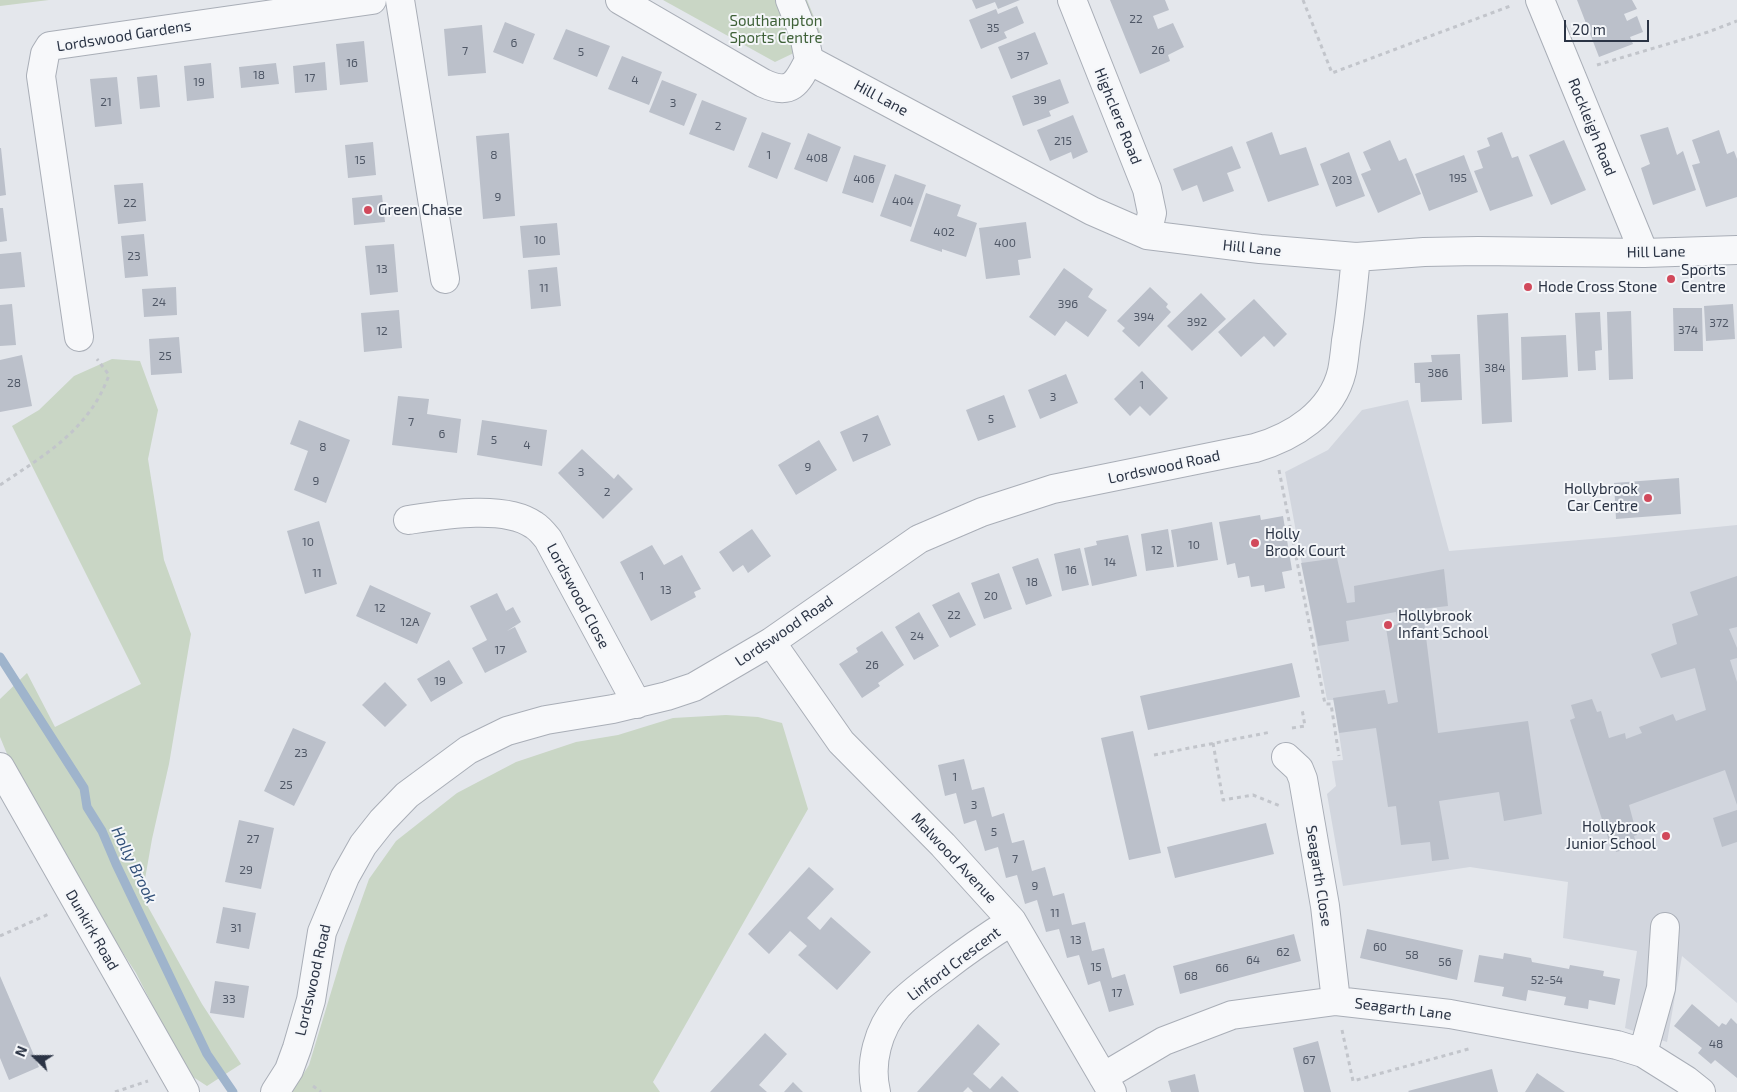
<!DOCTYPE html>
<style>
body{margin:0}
#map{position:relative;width:1737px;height:1092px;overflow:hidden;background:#e4e7ec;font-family:"Exo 2",sans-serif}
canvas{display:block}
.north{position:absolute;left:10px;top:1032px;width:50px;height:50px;-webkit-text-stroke:4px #f4f6f9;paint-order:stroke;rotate:292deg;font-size:14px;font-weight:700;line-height:20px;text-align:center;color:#2b3445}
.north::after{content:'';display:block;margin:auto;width:18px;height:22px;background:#2b3445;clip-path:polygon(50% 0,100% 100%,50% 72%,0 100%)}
.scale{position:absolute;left:1564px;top:20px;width:85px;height:22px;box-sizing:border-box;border:2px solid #2b3445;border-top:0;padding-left:6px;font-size:15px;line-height:18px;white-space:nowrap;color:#2b3445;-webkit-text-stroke:4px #f4f6f9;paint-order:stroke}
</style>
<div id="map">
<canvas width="1737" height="1092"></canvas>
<div class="north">N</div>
<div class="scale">20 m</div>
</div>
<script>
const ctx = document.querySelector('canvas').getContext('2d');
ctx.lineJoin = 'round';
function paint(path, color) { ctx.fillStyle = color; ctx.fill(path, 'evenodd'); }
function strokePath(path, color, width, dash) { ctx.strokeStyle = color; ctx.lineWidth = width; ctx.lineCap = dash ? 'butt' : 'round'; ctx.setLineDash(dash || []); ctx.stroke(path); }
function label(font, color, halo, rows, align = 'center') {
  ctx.font = font + ' "Exo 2",sans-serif'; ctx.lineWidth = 4; ctx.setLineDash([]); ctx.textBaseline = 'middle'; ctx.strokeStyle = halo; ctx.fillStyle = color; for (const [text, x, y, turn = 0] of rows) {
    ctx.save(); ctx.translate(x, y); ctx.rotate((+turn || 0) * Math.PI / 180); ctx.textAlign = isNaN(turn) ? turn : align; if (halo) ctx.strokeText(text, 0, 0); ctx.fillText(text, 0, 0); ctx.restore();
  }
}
const built = new Path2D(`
 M1408,400L1449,551L1615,537L1737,525V1003L1682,956L1667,1042L1625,1028L1637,951L1563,938L1568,882L1470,867L1343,886L1327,794L1336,786L1332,761L1343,760L1334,700H1327L1285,472L1328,450L1362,410Z`);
const green = new Path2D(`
 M0,0H49L0,6Z
 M663,0H807L823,39L775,62Z
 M112,359L140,361L158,410L148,459L164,560L191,634L169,764L152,839L142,896L202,1004L241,1064L207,1086L187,1073L136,973L73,876L17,778L0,737V699L27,673L55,727L141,684L12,426L39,410L74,376Z
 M726,715L758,717L782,723L808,809L653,1082L660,1092H292L309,1065L345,946L369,879L396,841L457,793L516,762L576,742L618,735L673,718Z`);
const stream = new Path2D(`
 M0,657L84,788L87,807L102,831L116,864L207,1054L233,1092`);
const building = new Path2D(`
 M972,0H1020L998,9L995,2L976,9Z
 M1110,0H1165L1169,10L1153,16L1158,29L1173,23L1184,47L1168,55L1170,61L1140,74Z
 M1577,0H1632L1637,9L1624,14L1627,21L1637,16L1643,32L1630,37L1633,44L1599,57Z
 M1017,6L1024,23L1004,32L1007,38L981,49L969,20L996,9L998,14Z
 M505,22L535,34L523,64L493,52Z
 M482,25L486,73L448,76L444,29Z
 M566,29L610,46L597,77L553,59Z
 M1035,32L1048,64L1011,79L998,47Z
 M364,41L368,82L340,85L336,44Z
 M622,56L662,72L649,105L608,89Z
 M325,62L327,90L295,93L293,66Z
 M211,63L214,98L187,101L184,66Z
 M276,63L279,84L241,88L239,67Z
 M157,75L160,107L140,109L137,77Z
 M117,77L122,124L95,127L90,79Z
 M1060,79L1069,103L1049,111L1051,116L1023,126L1012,96Z
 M662,80L697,94L684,126L649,112Z
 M702,100L747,118L734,151L689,134Z
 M1073,115L1088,152L1073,159L1071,152L1050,161L1037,130Z
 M1668,127L1677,155L1683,151L1696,190L1653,205L1641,168L1650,164L1640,135Z
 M1719,130L1727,154L1734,151L1737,159V197L1706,207L1692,165L1700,163L1692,140Z
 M762,132L791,143L777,179L748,167Z
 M1272,132L1280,155L1306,147L1319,185L1268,202L1246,142Z
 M1502,132L1512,158L1518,156L1533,196L1490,211L1474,171L1483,168L1477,151L1490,146L1487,138Z
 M509,133L515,216L483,219L476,136Z
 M808,133L841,147L827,182L794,169Z
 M1390,140L1399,161L1406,158L1421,194L1378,213L1361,174L1371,170L1363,152Z
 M1564,140L1586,190L1551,205L1529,155Z
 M373,142L376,175L348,178L345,145Z
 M1232,146L1241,168L1227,173L1234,191L1203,202L1197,185L1182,191L1173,169Z
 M0,148H1L6,195L0,196Z
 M1349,152L1365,196L1336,207L1320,164Z
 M854,155L886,165L873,203L842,193Z
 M1464,155L1478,192L1429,211L1415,174Z
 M895,174L926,185L911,227L880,216Z
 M143,183L146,221L118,224L114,185Z
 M926,193L961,205L957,216L977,223L966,257L942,249V252L910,241Z
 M382,195L385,222L354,225L352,198Z
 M0,208H3L7,241L0,242Z
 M1026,222L1031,258L1018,260L1020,275L986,279L979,228Z
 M557,223L560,255L523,258L520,226Z
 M144,234L148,276L125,278L121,236Z
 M394,244L398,292L370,295L365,246Z
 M21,252L25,287L0,289V254Z
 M557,267L561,306L531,309L528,270Z
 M1064,268L1093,289L1088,297L1107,310L1088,337L1066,321L1055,336L1029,317Z
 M176,287L177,315L144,317L142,289Z
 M1150,287L1168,304L1166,307L1171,312L1139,347L1122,331L1125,328L1117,321Z
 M1201,293L1226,319L1192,351L1167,326Z
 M1254,299L1287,334L1274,347L1264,336L1241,357L1218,332Z
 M12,304L16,345L0,346V305Z
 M1733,304L1735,339L1706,341L1704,306Z
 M1673,308H1702L1703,351H1674Z
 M399,310L402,348L364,352L361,313Z
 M1631,311L1633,379L1609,380L1607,312Z
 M1600,312L1602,350L1595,351L1596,370L1578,371L1575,313Z
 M1508,313L1512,422L1482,424L1477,315Z
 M1566,335L1568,377L1522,380L1521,337Z
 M179,337L182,373L151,375L149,339Z
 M1460,354L1462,400L1421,402L1420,383H1415L1414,363L1432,362L1431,355Z
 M22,355L32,406L0,412V360Z
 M1142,371L1168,398L1150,416L1140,406L1130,416L1114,399Z
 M1066,374L1078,403L1040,419L1028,390Z
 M1004,395L1016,427L978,441L966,410Z
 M398,396L429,399L427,414L461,419L457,453L392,445Z
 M878,415L891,445L853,462L840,432Z
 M299,420L350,440L326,503L294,490L308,451L290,444Z
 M482,420L547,430L542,466L477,455Z
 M819,440L837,470L796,495L778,465Z
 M582,449L614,479L618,474L633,489L603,519L558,473Z
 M1679,478L1681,514L1616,519L1614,483Z
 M1260,515L1261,520L1283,516L1292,570L1282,572L1285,588L1265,592L1264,585L1251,587L1249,576L1238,578L1235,563L1227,565L1219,522Z
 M319,521L337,584L305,594L287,531Z
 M1212,522L1218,560L1177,567L1171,530Z
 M752,529L771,556L748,573L743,565L733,572L719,552Z
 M1168,529L1174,567L1146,571L1141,534Z
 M1128,535L1137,576L1092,586L1084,548L1097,545L1096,541Z
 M652,545L664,565L682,555L701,589L694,592L696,597L651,621L620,562Z
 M1080,548L1089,585L1062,591L1054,554Z
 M1038,558L1052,596L1026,605L1012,567Z
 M1337,558L1347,603L1355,602L1354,586L1444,569L1448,606L1413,610L1414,620L1424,621L1438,733L1528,721L1542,814L1504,821L1499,792L1439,801L1449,859L1432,861L1430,842L1401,845L1396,806L1388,807L1376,728L1339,733L1333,698L1385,690L1388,704L1398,702L1386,628L1398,624L1396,612L1346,621L1349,641L1318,646L1301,563Z
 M999,573L1012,609L984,619L971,583Z
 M1737,576V627L1729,629L1737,648V658L1730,660L1737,682V805L1725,770L1629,805L1637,835L1634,836L1637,846L1616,852L1613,840L1609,841L1570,720L1575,718L1571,705L1592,699L1597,712L1601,711L1609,738L1625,733L1626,739L1642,733L1639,727L1673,714L1676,721L1706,710L1695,668L1661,678L1651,654L1677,644L1672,624L1698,615L1690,592Z
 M370,585L431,613L417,644L356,616Z
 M959,592L976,625L950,638L932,605Z
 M497,593L506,611L513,607L521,622L507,631L515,627L527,652L485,673L472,648L487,640L470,606Z
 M919,612L939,646L914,660L895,627Z
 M882,631L904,665L878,683L880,686L862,698L839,664L858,652L856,648Z
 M449,660L463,683L431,702L417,679Z
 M1292,663L1300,697L1148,730L1140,696Z
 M385,682L407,705L385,727L362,705Z
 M293,728L326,742L294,806L264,791Z
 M1133,731L1161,853L1129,860L1101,738Z
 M964,759L972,790L984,787L992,817L1004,813L1012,843L1024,840L1032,871L1045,867L1053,896L1064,893L1072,925L1085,922L1092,951L1104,948L1112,978L1125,974L1134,1005L1109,1012L1100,981L1088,985L1079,955L1067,958L1059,929L1046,932L1037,900L1025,904L1017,875L1006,878L998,847L985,851L976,820L964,824L956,793L945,796L938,765Z
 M1737,810V842L1722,847L1713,818Z
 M239,820L274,828L261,889L225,882Z
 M1266,823L1274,854L1175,878L1167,847Z
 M809,867L834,889L807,918L820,930L831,917L871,952L837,990L798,955L807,946L790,931L769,954L748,934Z
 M223,907L256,913L249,949L216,943Z
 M1367,929L1463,950L1457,980L1360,958Z
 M1294,934L1301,961L1180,994L1173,966Z
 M1504,953L1531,958L1532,962L1569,969L1570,965L1604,971L1603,976L1620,979L1615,1005L1589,1000L1588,1009L1564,1005L1566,997L1528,990L1526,1001L1502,996L1504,987L1474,982L1479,955L1503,959Z
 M0,976L39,1067L9,1080L0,1058Z
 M215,981L249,986L244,1018L210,1013Z
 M1692,1004L1719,1027L1722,1023L1726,1025L1731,1018L1737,1024V1078L1715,1060L1711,1064L1698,1053L1702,1048L1674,1026Z
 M978,1024L1000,1044L973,1074L990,1089L1002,1076L1019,1092H973L968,1087L963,1092H917Z
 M765,1033L787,1054L759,1085L767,1092H710Z
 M1318,1041L1331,1092H1304L1293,1048Z
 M1492,1069L1498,1092H1409L1408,1091Z
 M1537,1073L1562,1090L1565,1092H1525Z
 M1195,1074L1199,1092H1171L1168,1081Z
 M793,1082L803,1092H784Z`);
const path = new Path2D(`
 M1303,0L1332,73L1513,5
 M1597,65L1708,32L1737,21
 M1279,470L1325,704H1331L1339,756
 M0,485C46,454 89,430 109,375L97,359
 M1292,728L1305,726L1302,709
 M1213,743L1223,800L1253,795L1280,806
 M1154,755L1271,732
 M0,936L51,913
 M1342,1030L1353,1081L1472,1048
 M313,1086L321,1092
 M115,1092L148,1081`);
const minor = new Path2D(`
 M400,0L445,279
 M620,0L763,83C791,96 797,84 809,60
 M790,0L804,35L809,60
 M1072,0L1147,189L1152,213L1147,235
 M1540,0L1644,253
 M809,60L1092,211L1147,235L1260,249L1356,257L1424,252L1478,251L1644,253L1737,250
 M79,337L41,76L45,54L50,46L372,0
 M408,520C441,515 505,504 534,525C539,528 544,534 548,539L637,704
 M771,642L841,742L943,845L1012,921L1112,1092
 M1286,757L1299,769L1303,779L1325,906L1336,1001
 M0,767L185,1092
 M1643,1053L1661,988L1665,927
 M1103,1077L1164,1041L1232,1015L1336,1001L1450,1014L1617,1045L1643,1053L1686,1080L1701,1092
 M275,1092L289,1070L297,1048L311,1000L322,932L345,877L363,845L382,821L407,795L468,750L507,731L546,720L613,709L667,696L694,687L771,642L919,539L982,512L1053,489L1255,448C1293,437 1332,413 1342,371C1344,361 1345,351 1346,341C1351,313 1353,285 1356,257
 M876,1092C869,1063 878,1029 898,1006C911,992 927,981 943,969C965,952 988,936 1012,921`);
const markers = [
 [368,210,5,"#d1495b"],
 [1671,279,5,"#d1495b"],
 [1528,287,5,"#d1495b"],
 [1648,498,5,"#d1495b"],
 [1255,543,5,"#d1495b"],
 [1388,625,5,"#d1495b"],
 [1666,836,5,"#d1495b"]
];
const numberNames = [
 ["22",1136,19],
 ["35",993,28],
 ["6",514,43],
 ["26",1158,50],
 ["7",465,51],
 ["5",581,52],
 ["37",1023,56],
 ["16",352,63],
 ["18",259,75],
 ["17",310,78],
 ["4",635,80],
 ["19",199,82],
 ["39",1040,100],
 ["21",106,102],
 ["3",673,103],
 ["2",718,126],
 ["215",1063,141],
 ["8",494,155],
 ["1",769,155],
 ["408",817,158],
 ["15",360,160],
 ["195",1458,178],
 ["406",864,179],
 ["203",1342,180],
 ["9",498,197],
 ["404",903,201],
 ["22",130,203],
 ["402",944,232],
 ["10",540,240],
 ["400",1005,243],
 ["23",134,256],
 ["13",382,269],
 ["11",544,288],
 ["24",159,302],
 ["396",1068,304],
 ["394",1144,317],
 ["392",1197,322],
 ["372",1719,323],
 ["374",1688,330],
 ["12",382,331],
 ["25",165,356],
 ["384",1495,368],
 ["386",1438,373],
 ["28",14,383],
 ["1",1142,385],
 ["3",1053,397],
 ["5",991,419],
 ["7",411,422],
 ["6",442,434],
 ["7",865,438],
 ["5",494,440],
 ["4",527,445],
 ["8",323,447],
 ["9",808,467],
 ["3",581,472],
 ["9",316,481],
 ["2",607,492],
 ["10",308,542],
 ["10",1194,545],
 ["12",1157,550],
 ["14",1110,562],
 ["16",1071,570],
 ["11",317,573],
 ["1",642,576],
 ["18",1032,582],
 ["13",666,590],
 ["20",991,596],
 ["12",380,608],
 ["22",954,615],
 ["12A",410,622],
 ["24",917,636],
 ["17",500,650],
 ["26",872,665],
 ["19",440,681],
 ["23",301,753],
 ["1",955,777],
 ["25",286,785],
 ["3",974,805],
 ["5",994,832],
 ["27",253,839],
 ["7",1015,859],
 ["29",246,870],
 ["9",1035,886],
 ["11",1055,913],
 ["31",236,928],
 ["13",1076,940],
 ["60",1380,947],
 ["62",1283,952],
 ["58",1412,955],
 ["64",1253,960],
 ["56",1445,962],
 ["15",1096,967],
 ["66",1222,968],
 ["68",1191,976],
 ["52-54",1547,980],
 ["17",1117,993],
 ["33",229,999],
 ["48",1716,1044],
 ["67",1309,1060]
];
const parkNames = [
 ["Southampton",776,21],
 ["Sports Centre",776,38]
];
const streetNames = [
 ["Lordswood Gardens",124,36,-9],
 ["Hill Lane",881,98,28],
 ["Highclere Road",1118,116,68],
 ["Rockleigh Road",1592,127,68],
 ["Hill Lane",1252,248,6],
 ["Hill Lane",1656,252,-1],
 ["Lordswood Road",1164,467,-12],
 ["Lordswood Close",578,596,62],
 ["Lordswood Road",784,631,-34],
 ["Malwood Avenue",954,858,47],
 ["Seagarth Close",1319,876,81],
 ["Dunkirk Road",92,930,60],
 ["Linford Crescent",954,964,-37],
 ["Lordswood Road",313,980,-77],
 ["Seagarth Lane",1403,1009,7]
];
const poiNames = [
 ["Green Chase",378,210],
 ["Sports",1681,270],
 ["Centre",1681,287],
 ["Hode Cross Stone",1538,287],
 ["Hollybrook",1638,489,"right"],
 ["Car Centre",1638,506,"right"],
 ["Holly",1265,534],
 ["Brook Court",1265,551],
 ["Hollybrook",1398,616],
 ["Infant School",1398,633],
 ["Hollybrook",1656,827,"right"],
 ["Junior School",1656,844,"right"]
];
const waterNames = [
 ["Holly Brook",134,865,64]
];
paint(built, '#d2d6de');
paint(green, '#c9d6c5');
strokePath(stream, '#9fb4cc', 9);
paint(building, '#bbc0ca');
strokePath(minor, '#a9aeb7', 30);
strokePath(path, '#c2c5cb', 3, [4, 4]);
strokePath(minor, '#f7f8fa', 28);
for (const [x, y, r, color] of markers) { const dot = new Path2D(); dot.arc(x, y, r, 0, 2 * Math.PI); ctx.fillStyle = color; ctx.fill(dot); strokePath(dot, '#f4f6f9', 2); }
label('12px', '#4f5766', null, numberNames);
label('15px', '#3f6138', '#f4f6f9', parkNames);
label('15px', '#2b3445', '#f4f6f9', streetNames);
label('15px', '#2b3445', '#f4f6f9', poiNames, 'left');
label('italic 16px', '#34527a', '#f4f6f9', waterNames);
</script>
